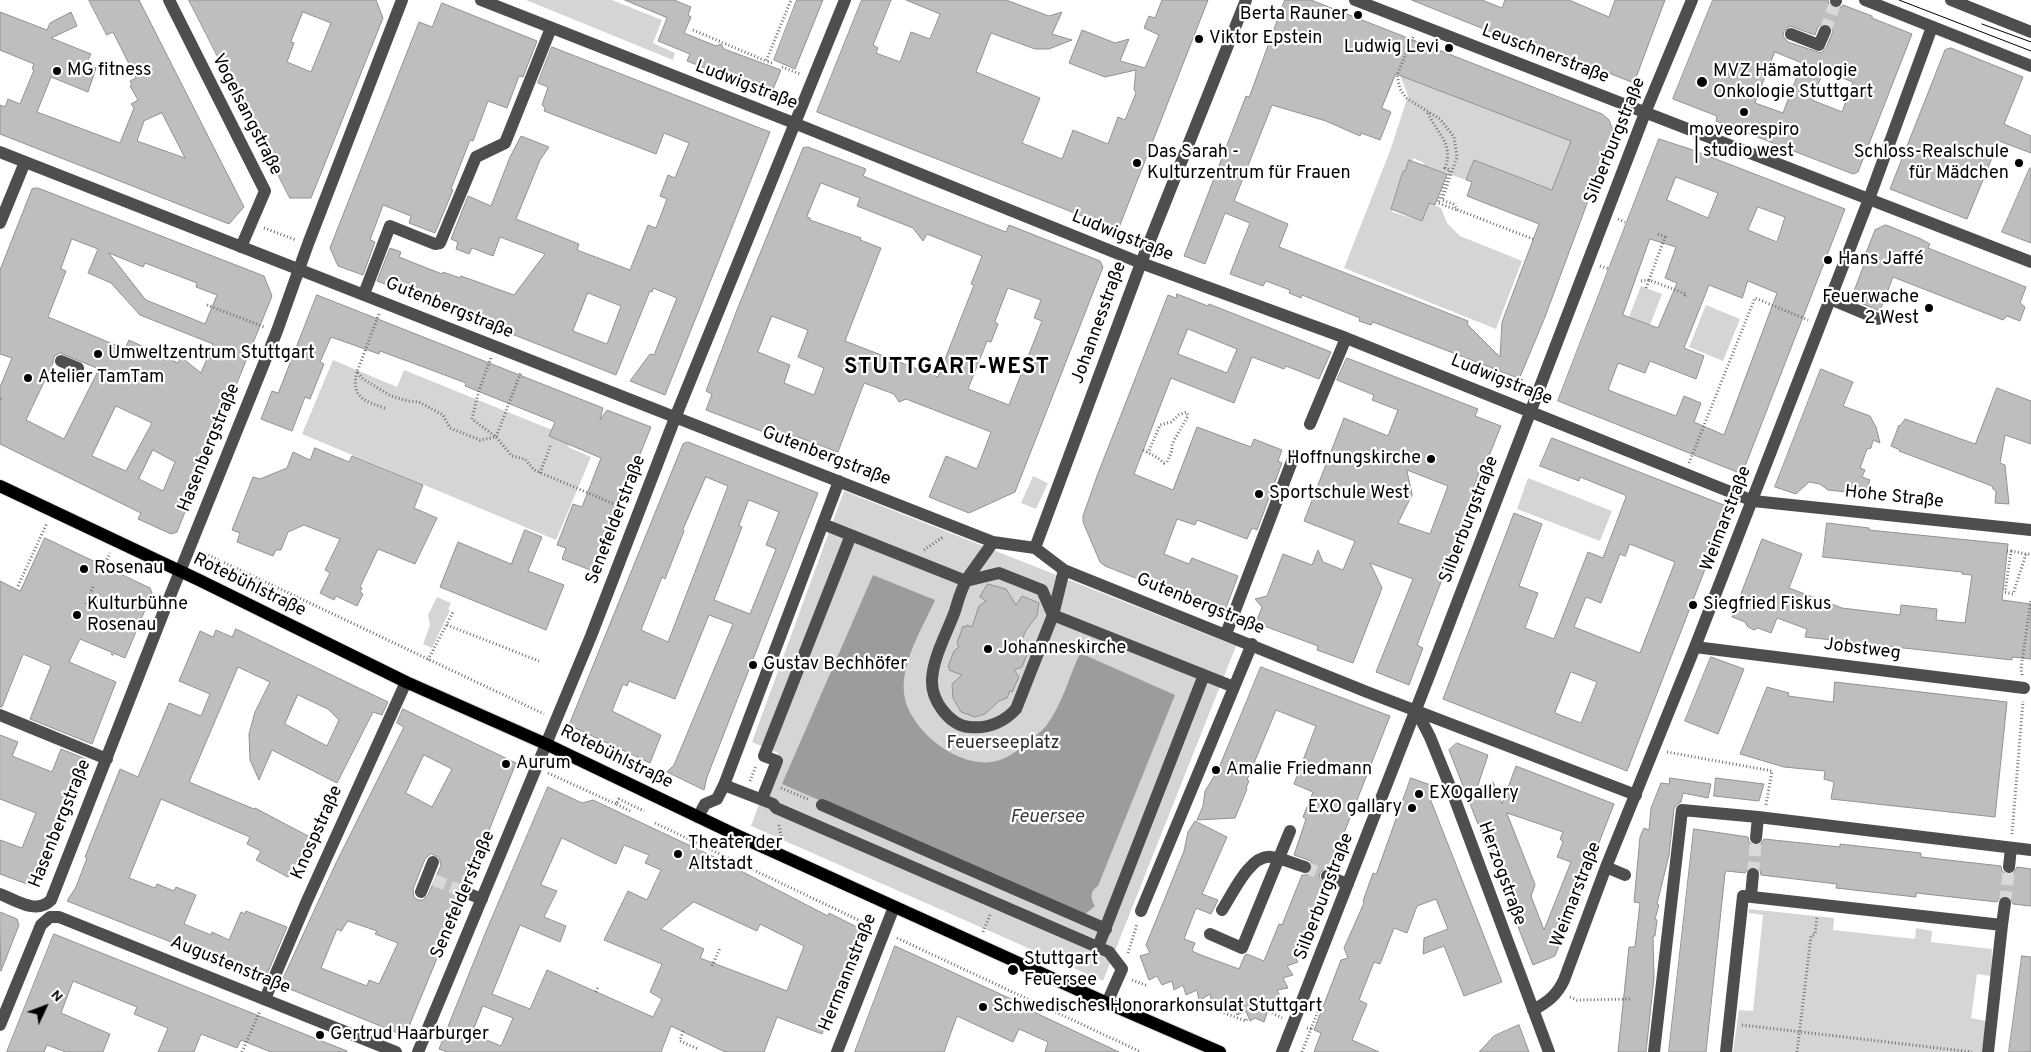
<!DOCTYPE html>
<meta charset="utf-8">
<style>
body{margin:0}
#map{position:relative;width:2031px;height:1052px;overflow:hidden;background:#fff;font-family:Overpass,sans-serif}
canvas{display:block}
.north{position:absolute;left:20px;top:982px;width:50px;height:50px;-webkit-text-stroke:4px #fff;paint-order:stroke;rotate:47deg;font-size:14px;font-weight:700;line-height:20px;text-align:center;color:#000}
.north::after{content:'';display:block;margin:auto;width:18px;height:22px;background:#000;clip-path:polygon(50% 0,100% 100%,50% 72%,0 100%)}
</style>
<div id="map">
<canvas width="2031" height="1052"></canvas>
<div class="north">N</div>
</div>
<script>
const ctx = document.querySelector('canvas').getContext('2d');
ctx.lineJoin = 'round';
function paint(path, color) { ctx.fillStyle = color; ctx.fill(path, 'evenodd'); }
function strokePath(path, color, width, dash) { ctx.strokeStyle = color; ctx.lineWidth = width; ctx.lineCap = dash ? 'butt' : 'round'; ctx.setLineDash(dash || []); ctx.stroke(path); }
function label(font, color, halo, rows, align = 'center') {
  ctx.font = font + ' Overpass,sans-serif'; ctx.lineWidth = 4.5; ctx.setLineDash([]); ctx.textBaseline = 'middle'; ctx.strokeStyle = halo; ctx.fillStyle = color; for (const [text, x, y, turn = 0] of rows) {
    ctx.save(); ctx.translate(x, y); ctx.rotate((+turn || 0) * Math.PI / 180); ctx.textAlign = isNaN(turn) ? turn : align; if (halo) ctx.strokeText(text, 0, 0); ctx.fillText(text, 0, 0); ctx.restore();
  }
}
const green = new Path2D(`
 M526,0H612L662,20L653,43L675,53L673,60Z
 M1400,75L1572,140L1552,193L1545,187L1474,160L1466,180L1423,165L1424,163L1413,158L1412,161L1409,160L1405,171H1403L1391,208L1393,209L1392,212L1422,221L1429,203L1441,208L1447,223L1460,236L1522,261L1496,329L1344,268L1390,151L1408,96Z
 M1641,286L1662,294L1650,325L1629,317Z
 M1706,305L1740,319L1723,361L1689,347Z
 M333,360L397,387L404,370L572,438L568,447L591,457L556,540L302,434Z
 M1033,476L1048,483L1036,509L1021,503Z
 M1528,478L1612,511L1600,541L1517,509Z
 M844,491L1236,646L1103,981L751,826L778,753L752,742Z
 M437,597L451,603L448,609L450,610L432,648L423,644L430,625L428,615Z
 M1749,909L1834,918L1833,930L1915,939L1916,928L1932,931L1931,942L1992,949L1991,976L1977,974L1971,1018L1986,1021L1982,1052H1733L1739,1010L1753,1011L1763,915L1749,913Z`);
const water = new Path2D(`
 M873,575L935,600C923,627 901,662 904,693C908,731 963,773 1000,760C1013,756 1037,736 1046,726C1062,705 1069,677 1080,653L1175,695L1098,886C1090,891 1090,898 1095,906L1084,915L782,784Z`);
const building = new Path2D(`
 M89,0H139L244,207L229,224L0,134V105L5,107L8,99L20,104L34,70L32,69L34,64L0,50V12L47,30L50,23L71,12L77,26L51,38L91,54L86,64L96,68L88,92L51,77L37,112L120,143L134,108L131,104L138,100L130,86L132,85L130,81L136,78L113,32L107,35ZM162,113L185,158L137,141L144,121Z
 M189,0H376L383,18L311,198H290ZM303,12L331,23L311,72L287,62L294,43L291,42Z
 M625,0H674L691,7L688,15L691,17L684,33L716,46L721,44L724,49L781,70L771,94L687,61L690,54L658,41L667,18Z
 M797,0H823L795,69L774,60Z
 M862,0H891L873,45L878,48L876,53L900,62L911,32L930,39L940,14L906,0H1006L1049,16L1062,12L1052,34L1072,40L1049,49H1035L991,33L976,72L1040,98L1022,143L1062,159L1073,130L1108,144L1118,117L1125,120L1136,93L1134,89L1136,70L1105,77L1069,63L1082,30L1115,43L1129,39L1120,61L1145,68L1159,35L1144,28L1149,16L1155,18L1162,0H1208L1118,230L817,112Z
 M1285,0H1311L1602,114L1609,120L1613,130L1612,136L1545,317L1520,377L1523,380L1373,322L1371,325L1359,321L1360,318L1302,295L1301,298L1289,293L1290,290L1266,281L1263,286L1230,274L1250,223L1225,213L1205,264L1184,256L1246,96L1249,97ZM1396,74L1571,141L1552,190L1474,160L1466,180L1472,182L1467,196L1539,224L1502,322L1500,357L1467,324L1468,321L1279,247L1288,224L1234,201L1272,105L1326,121L1360,136L1361,133L1380,140L1391,112L1382,108Z
 M1412,0H1482L1502,8L1505,0H1569L1609,17L1615,0H1665L1634,83L1606,72L1604,77Z
 M1713,0H1828L1829,5L1832,8H1840L1843,5L1872,16V18L1912,34L1858,172L1853,174L1716,121L1717,116L1673,99ZM1824,23L1829,24L1833,31L1826,48L1821,53L1788,42L1783,36L1784,31L1790,26L1815,35L1818,27ZM1775,52L1802,63L1783,113L1755,103ZM1824,71L1853,82L1842,112L1812,100Z
 M442,3L537,41L523,77L519,76L507,108L488,101L473,141L470,140L451,189L453,190L435,233L409,223L411,216L383,205L370,240L375,242L363,275L338,266L330,248L419,22L432,27Z
 M552,47L770,132L665,395L630,381L650,354L654,355L677,298L653,288L652,292L650,291L616,375L377,281L390,248L401,252L399,257L442,274L443,272L460,278L461,276L514,295L545,254L500,237L493,256L472,248L469,254L456,249L458,242L451,239L468,196L491,206L510,157L521,136L549,147L540,160L516,219L579,244L577,250L630,270L648,225L656,228L667,199L660,196L668,175L675,178L689,143L664,133L656,154L544,111L545,108L542,105L548,87L538,83ZM588,293L621,306L607,344L573,331Z
 M1951,48L2023,77L2004,124L2031,136V153L1999,141L1967,219L1890,189L1945,50Z
 M1659,139L1690,149L1845,209L1742,474L1558,401ZM1676,177L1718,193L1708,218L1667,200ZM1758,207L1785,217L1777,242L1748,230ZM1650,239L1676,247L1665,278L1677,283L1658,328L1623,315ZM1748,281L1777,293L1724,435L1694,422L1701,403L1684,396L1676,416L1608,390L1618,363L1645,373L1650,361L1696,379L1704,356L1684,348L1709,285L1742,298Z
 M808,147L866,169L863,176L933,204L1006,232L1009,225L1100,261L1103,267L1015,492L969,513L929,497L946,456L977,469L991,432L906,399L899,402L894,394L864,383L838,452L798,437L795,444L706,410L712,394L706,391L737,310L803,148ZM821,183L860,198L857,206L913,228L923,241L927,234L982,256L971,284L974,285L938,377L845,341L881,248L860,240L861,238L810,220V218L807,217ZM1008,288L1041,300L1034,318L1042,321L1009,405L968,389L987,341L991,342L998,324L995,322ZM772,316L808,330L798,357L824,368L814,395L784,383L790,365L758,352Z
 M1409,160L1447,174L1435,205L1429,203L1422,221L1391,209L1403,171H1405Z
 M2030,168H2031V243L2002,232Z
 M38,188L264,276L272,296L177,532L171,534L138,519L141,513L0,444V387L12,358L0,354V270L32,189ZM72,239L98,249L88,273L111,283L140,315L213,344L201,373L181,357L178,363L129,340L125,349L48,317L66,271L61,269ZM109,253L143,267L145,263L197,283L196,287L217,295L205,324L146,300ZM60,353L99,369L64,439L26,420L53,363L54,357ZM116,406L152,423L126,471L92,456ZM153,450L175,462L163,491L139,479Z
 M1886,225L1921,239L1930,244L1928,248L2026,287L2020,303L2025,307L2020,321L2007,316L2003,320L1893,277L1880,311L1851,299L1868,254L1866,253L1875,230Z
 M1177,294L1208,306L1209,304L1331,352L1319,379L1286,366L1284,369L1252,357L1234,403L1171,378L1134,474L1173,490L1197,427L1251,447L1254,439L1282,450L1278,461L1282,463L1257,530L1252,528L1247,539L1197,520L1195,525L1177,519L1164,554L1189,564L1192,558L1238,576L1224,613L1105,566L1100,562L1083,522V516L1097,476L1168,295L1176,298ZM1188,329L1237,349L1227,373L1178,354Z
 M317,295L603,408L600,420L607,410L651,427L593,571L562,559L566,548L557,545L573,504L582,507L601,458L549,436L555,422L465,386L466,383L418,365L380,351L379,354L331,337L320,362L324,364L310,399L305,397L292,431L261,419L272,391L278,393Z
 M1347,358L1478,409L1475,416L1501,426L1487,461L1484,459L1474,487L1477,488L1417,645L1423,648L1409,685L1376,672L1413,579L1370,563L1382,588L1353,663L1317,650L1318,646L1256,623L1262,607L1255,599L1267,596L1283,554L1312,565L1318,550L1323,562L1343,570L1355,541L1304,521L1344,418L1388,436L1398,410L1372,400L1374,395L1337,380ZM1407,470L1448,486L1430,534L1398,523L1412,495Z
 M1821,369L1853,382L1843,406L1870,416L1876,427L1880,443L1873,440L1871,448L1867,449L1860,468L1865,470L1862,477L1870,480L1865,494L1828,490L1820,484L1809,482L1796,494L1775,487Z
 M1997,388L2031,401V444L2005,435L2000,463L2005,465L2009,504L1995,503L1996,491L1993,489L1992,486L1899,451L1900,450L1891,446L1899,425L1900,426L1905,419L1975,444Z
 M1552,438L1729,507L1627,771L1443,699L1514,513L1542,524L1519,586L1538,593L1525,628L1554,639L1588,552L1603,558L1626,497L1625,495L1580,477L1579,481L1540,466ZM1630,544L1675,562L1640,653L1574,627L1586,597L1601,603L1620,554L1625,556ZM1571,672L1597,682L1581,723L1555,713Z
 M688,442L818,493L707,777L704,790L667,772L674,765L733,624L709,615L675,699L629,681L627,686L623,684L612,711L661,735L650,763L569,725L683,444ZM706,477L728,486L668,642L641,630L662,577L665,579L684,531L683,530ZM749,500L779,512L766,545L776,549L750,614L714,600L742,527L739,526Z
 M315,448L349,462L352,456L423,485L414,508L437,518L415,564L378,549L360,587L362,588L360,592L363,594L357,606L336,596L334,600L320,593L330,573L325,570L340,539L304,525L288,532L281,550H276L273,556L237,542L240,533L232,530L253,477L260,479L287,468L293,452L310,460Z
 M1827,523L1869,528V530L2008,544L2002,600L2031,604V659L2012,657V660L1805,637L1807,629L1777,618L1771,633L1758,628L1754,630L1748,627L1745,622L1732,617L1762,539L1802,554L1789,588L1842,608L1900,615L1901,605L1937,609L1936,620L1965,623L1972,575L1962,574V572L1823,557Z
 M525,530L542,537L528,571L564,585L546,630L440,587L458,542L511,564Z
 M45,538L150,588L152,593L125,658L80,639L69,662L116,682L92,744L30,719L51,666L23,654L2,707H0V581L20,591Z
 M988,584L1006,589L1016,605L1022,596L1039,603L1037,616L1026,630L1020,645L1027,648L1025,651L1028,652L1022,667L1014,670L1019,677L1012,692L1010,691L1007,698L999,701L985,714L975,717L961,712L953,698L952,684L962,675L949,670L950,668L948,667L954,651L959,647L957,643L963,626L966,627L967,625L972,627L979,606L986,601L980,597Z
 M236,629L388,702L382,715L373,712L337,783L272,750L259,780L250,760L249,734L255,712L270,682L238,667L189,782L254,809L255,808L310,837L288,877L256,860L261,851L247,844L250,837L161,799L129,878L155,888L157,884L174,891L176,887L196,895L184,924L211,935L212,932L229,940L241,912L245,914L246,911L287,927L265,979L67,901L76,887L87,858L85,857L120,769L138,777L169,703L201,716L210,694L179,681L200,631L213,637L216,630L232,637ZM298,695L328,709L339,720L327,746L285,724Z
 M1711,657L1744,669L1718,734L1685,721Z
 M1261,667L1390,716L1330,869L1325,868L1320,873L1319,878L1324,884L1295,957L1298,962L1287,966L1293,975L1283,978L1288,988L1277,990L1283,1000L1270,1004L1264,1022L1255,1018L1250,1021L1246,1011L1237,1015L1233,1005L1224,1010L1221,1000L1212,1006L1210,994L1199,1001L1197,990L1186,995L1183,985L1174,990L1172,981L1162,985L1157,976L1149,980L1140,956L1150,953L1146,945L1184,851L1188,832L1195,821L1227,837L1202,894L1218,900L1211,914L1196,908L1184,939L1195,943L1192,951L1201,955L1239,969L1245,955L1247,954L1264,961L1279,924L1282,925L1302,875H1307L1313,870L1311,861L1294,855L1306,819L1303,817L1313,792L1294,784L1316,726L1276,710L1247,780L1249,781L1246,788L1247,789L1235,818L1197,820L1203,806L1205,791L1218,770Z
 M1835,682L2007,702L1995,817L1831,799L1834,782L1824,779L1825,771L1784,767L1740,754L1767,687L1789,693L1788,696L1833,702Z
 M403,709L516,763L467,885L462,884L457,889L456,894L461,900L405,1036L280,985L336,863L404,727L397,723ZM424,755L452,769L432,807L406,793ZM431,854L439,857L441,865L428,895L423,900H418L414,897L413,889L425,859ZM348,921L377,931L375,934L398,943L379,984L369,980L367,986L321,968L337,929L341,931Z
 M0,735L18,742L12,756L52,772L61,749L86,759L35,887L0,874V840L22,848L36,813L0,799Z
 M1457,743L1488,755L1477,788L1493,782L1502,804L1516,766L1614,804L1555,956L1533,965L1449,750ZM1507,813L1563,832L1560,839L1563,842L1557,857L1571,862L1544,930L1531,896L1535,885Z
 M1411,778L1436,787L1431,801L1502,982L1464,996L1444,946L1423,954L1424,938L1448,929L1436,899L1417,906L1407,933L1394,928L1380,964L1374,962L1359,1000L1367,1004L1352,1040L1379,1052H1314L1321,1033L1314,1030L1341,960L1348,958L1344,948L1364,903L1363,901L1373,873L1376,874Z
 M1670,778L1711,784L1708,798L1683,793L1681,802L1676,805L1674,809L1669,855L1657,904L1659,905L1655,919L1657,920L1655,936H1653L1654,978L1646,1052H1618L1629,947H1635L1640,903L1634,902L1640,837L1644,828L1649,830L1651,808L1661,783L1669,784Z
 M1716,778L1764,784L1759,801L1714,796Z
 M548,787L582,803L593,800L712,856L828,916L829,913L863,930L822,1034L777,1017L764,1052H725L671,1026L661,1052H447L439,1049L485,934ZM562,838L616,864L624,845L649,855L645,863L661,870L647,900L628,891L604,940L662,964L650,992L662,999L653,1017L547,970L530,1009L492,994L520,925L560,942L566,926L544,917L557,891L541,885ZM694,902L757,931L760,924L804,946L787,991L700,958L704,949L661,929ZM483,1006L513,1018L501,1046L472,1034Z
 M1694,829L1748,837L1749,842L1755,846L1760,845L1764,839L1840,847V844L1921,853V857L2001,866L2002,871L2008,875L2013,874L2017,867L2031,869V906L2013,904L2010,897L2006,895L1999,898L1997,902L1916,893V897L1836,888L1837,884L1761,875L1760,870L1754,866L1749,867L1745,873L1727,871L1725,873L1706,1052H1669Z
 M0,912L17,919L19,925L1,971Z
 M54,934L347,1051V1052H271L241,1040L237,1048L201,1034L194,1052H158L168,1028L134,1014L137,1007L73,981L61,1013L110,1034L103,1052H66L47,1045L44,1052H7Z
 M895,946L1020,1003L1019,1005L1119,1052H1045L1048,1042L1019,1029L1013,1042L957,1016L944,1052H855Z
 M2022,956L2031,957V1052H2009Z
 M1519,1025L1529,1052H1479L1494,1036Z`);
const minorTunnel = new Path2D(`
 M1825,31L1836,1
 M1305,867L1327,876
 M1753,874L1756,838
 M434,880L464,892
 M2005,903L2009,867`);
const path = new Path2D(`
 M693,30L766,61
 M1413,37L1397,75L1400,89L1406,98L1440,119L1454,137L1457,157L1442,200L1453,204L1458,210L1533,239
 M772,63L766,61L791,0
 M782,67L800,74
 M1428,113C1437,134 1454,143 1445,168L1450,170L1438,203L1457,210
 M1618,219L1625,222
 M264,228L296,240
 M1658,234L1665,237L1649,280L1686,294L1684,298
 M1600,266L1609,269
 M1641,281L1648,280
 M1646,288L1649,280
 M207,305L264,327
 M379,314L357,372L363,379L391,396L408,401L419,402L443,415L450,428L480,440L496,437L521,372
 M491,358L479,390L472,419L496,437L512,456L525,459L534,470L626,509
 M357,372C350,399 366,401 387,409
 M0,399L1,397
 M1143,450C1151,454 1157,457 1164,463L1167,462L1172,451V444L1188,416L1186,412L1179,415L1171,422L1160,425L1148,453
 M1689,463L1755,298L1808,320
 M540,473L551,444
 M924,550L943,537
 M2007,551H2011L2005,592L2013,594L2026,554H2031
 M2011,551L2026,554
 M202,552L544,714
 M104,566L110,553
 M18,586L47,523
 M86,604L93,587
 M447,625L539,661
 M112,655L113,653
 M428,660L453,612
 M2022,675L2021,669L2031,599
 M1667,752L1772,771L1766,805
 M548,773L616,804
 M750,781L756,766
 M781,788L810,800
 M630,811L616,804L619,799L644,811
 M655,823L873,927
 M779,825L782,841
 M2012,834L2023,701
 M983,932L990,915
 M897,938L1141,1052
 M1128,953L1137,924
 M712,966L720,948
 M1132,980L1148,986
 M596,992L598,987
 M1570,997L1577,1000L1631,999
 M1191,1001L1246,1021L1248,1017
 M1272,1013L1282,1018
 M1742,1025L1972,1052
 M1311,1029L1322,1002
 M683,1031L680,1041L698,1049
 M242,1052L260,1011
 M1302,1052L1311,1029L1307,1028
 M1797,1052L1811,936L1815,934L1817,917`);
const minor = new Path2D(`
 M169,0L265,191L241,247
 M481,0L794,123L1141,263L1346,338L1753,501L2031,530
 M1355,0L2031,262
 M1865,0L2031,66
 M1951,0L2031,32
 M1836,1V0
 M1791,34L1819,45L1825,31
 M0,152L993,542L1035,548L1064,570L1367,692L1636,795
 M0,223L25,162
 M364,294L390,226L435,244L440,243L476,157L505,143L551,28
 M1830,299L1878,319
 M61,361L78,368
 M1310,424L1346,338
 M823,524L966,581L999,573L1042,590L1053,615L1234,687
 M993,542C985,554 975,567 967,579C961,589 958,601 955,611C947,633 933,657 932,680C931,700 949,725 969,727C988,729 1003,723 1016,709L1053,615L1064,570
 M1035,548L1141,263L1246,0
 M1226,634L1294,456
 M1695,647L2024,688
 M1416,710L1430,737L1451,789L1549,1052
 M0,715L107,759
 M724,785L773,804L776,808L1109,952L1122,969L1107,1003
 M762,799L777,761L764,756L851,535
 M822,805L1106,929
 M698,817L705,804L717,799L724,785L839,481
 M1756,838L1758,817
 M1606,867L1625,875
 M2009,867L2011,848
 M1327,876L1348,884
 M421,892L433,862
 M464,892L482,899
 M0,894C16,900 36,915 51,900L162,616L277,331L308,244L402,0
 M1751,896L1753,874
 M1222,910C1232,895 1250,854 1271,857C1282,858 1294,864 1305,867
 M1141,911L1252,644
 M50,917H59L396,1052
 M2002,925L2005,903
 M1210,934L1242,948L1290,831
 M1098,947L1204,675
 M265,999L306,903L406,682
 M1533,1010C1548,1002 1557,995 1564,980L1606,867L1695,647L1869,199L1932,27
 M0,1025L41,925L50,917
 M418,1052L591,636L675,418L845,0
 M837,1052L894,907
 M1282,1052L1429,676L1645,113L1692,0
 M1654,1052L1682,810L1758,817L2031,850
 M1726,1052L1743,896L2002,925L1988,1052`);
const major = new Path2D(`
 M0,486L199,580L406,682L546,744L732,833L1107,1003L1220,1052`);
const tram = new Path2D(`
 M1899,0L2031,51
 M1982,24L2031,42`);
const markers = [
 [1358,15,5,"#000"],
 [1199,39,5,"#000"],
 [1449,48,5,"#000"],
 [57,71,5,"#000"],
 [1702,82,6,"#000"],
 [1744,112,5,"#000"],
 [1137,163,5,"#000"],
 [2019,163,5,"#000"],
 [1828,260,5,"#000"],
 [1929,308,5,"#000"],
 [98,354,5,"#000"],
 [28,378,5,"#000"],
 [1431,459,5,"#000"],
 [1259,494,5,"#000"],
 [84,569,5,"#000"],
 [1693,605,5,"#000"],
 [77,615,5,"#000"],
 [988,649,5,"#000"],
 [753,665,5,"#000"],
 [506,764,5,"#000"],
 [1216,770,5,"#000"],
 [1419,794,5,"#000"],
 [1412,808,5,"#000"],
 [678,854,5,"#000"],
 [1013,970,6,"#000"],
 [983,1007,5,"#000"],
 [320,1035,5,"#000"]
];
const poiNames = [
 ["Berta Rauner",1348,15,"right"],
 ["Viktor Epstein",1209,39],
 ["Ludwig Levi",1439,48,"right"],
 ["MG fitness",67,71],
 ["MVZ Hämatologie",1713,72],
 ["Onkologie Stuttgart",1713,93],
 ["moveorespiro",1744,131,"center"],
 ["| studio west",1744,152,"center"],
 ["Das Sarah -",1147,153],
 ["Kulturzentrum für Frauen",1147,174],
 ["Schloss-Realschule",2009,153,"right"],
 ["für Mädchen",2009,174,"right"],
 ["Hans Jaffé",1838,260],
 ["Feuerwache",1919,298,"right"],
 ["2 West",1919,319,"right"],
 ["Umweltzentrum Stuttgart",108,354],
 ["Atelier TamTam",38,378],
 ["Hoffnungskirche",1421,459,"right"],
 ["Sportschule West",1269,494],
 ["Rosenau",94,569],
 ["Kulturbühne",87,605],
 ["Rosenau",87,626],
 ["Siegfried Fiskus",1703,605],
 ["Johanneskirche",998,649],
 ["Gustav Bechhöfer",763,665],
 ["Aurum",516,764],
 ["Amalie Friedmann",1226,770],
 ["EXOgallery",1429,794],
 ["EXO gallary",1402,808,"right"],
 ["Theater der",688,844],
 ["Altstadt",688,865],
 ["Stuttgart",1024,960],
 ["Feuersee",1024,981],
 ["Schwedisches Honorarkonsulat Stuttgart",993,1007],
 ["Gertrud Haarburger",330,1035]
];
const streetNames = [
 ["Leuschnerstraße",1545,55,21],
 ["Ludwigstraße",746,86,21],
 ["Vogelsangstraße",246,115,63],
 ["Silberburgstraße",1616,141,-68],
 ["Ludwigstraße",1122,237,22],
 ["Gutenbergstraße",449,309,22],
 ["Johannesstraße",1100,323,-70],
 ["Ludwigstraße",1501,381,22],
 ["Hasenbergstraße",210,448,-68],
 ["Gutenbergstraße",826,457,21],
 ["Hohe Straße",1894,498,6],
 ["Weimarstraße",1727,519,-69],
 ["Senefelderstraße",617,520,-69],
 ["Silberburgstraße",1470,520,-69],
 ["Rotebühlstraße",249,586,26],
 ["Gutenbergstraße",1200,605,22],
 ["Jobstweg",1862,650,7],
 ["Rotebühlstraße",616,758,26],
 ["Hasenbergstraße",61,824,-68],
 ["Knospstraße",318,833,-66],
 ["Herzogstraße",1501,874,70],
 ["Senefelderstraße",464,895,-67],
 ["Weimarstraße",1577,895,-69],
 ["Silberburgstraße",1325,897,-69],
 ["Augustenstraße",230,966,22],
 ["Hermannstraße",849,973,-68]
];
const parkNames = [
 ["Feuerseeplatz",1003,744]
];
const waterNames = [
 ["Feuersee",1047,818]
];
const districtNames = [
 ["STUTTGART-WEST",947,369]
];
paint(green, '#d5d5d5');
paint(water, '#9c9c9c');
paint(building, '#bebebe');
strokePath(building, '#929292', 1);
strokePath(minorTunnel, '#d9d9d9', 12, [12, 6]);
strokePath(major, '#dbdbdb', 14);
strokePath(path, '#707070', 3, [1, 2.5]);
strokePath(minor, '#4e4e4e', 12);
strokePath(major, '#000', 12);
strokePath(tram, '#000', 1);
for (const [x, y, r, color] of markers) { const dot = new Path2D(); dot.arc(x, y, r, 0, 2 * Math.PI); ctx.fillStyle = color; ctx.fill(dot); strokePath(dot, '#fff', 2); }
label('18px', '#000', '#fff', poiNames, 'left');
label('18px', '#000', '#fff', streetNames);
label('18px', '#2c2c2c', '#fff', parkNames);
label('italic 19px', '#3d3d3d', '#fff', waterNames);
ctx.letterSpacing = '1px';
label('bold 22px', '#000', '#fff', districtNames);
ctx.letterSpacing = '0px';
</script>
